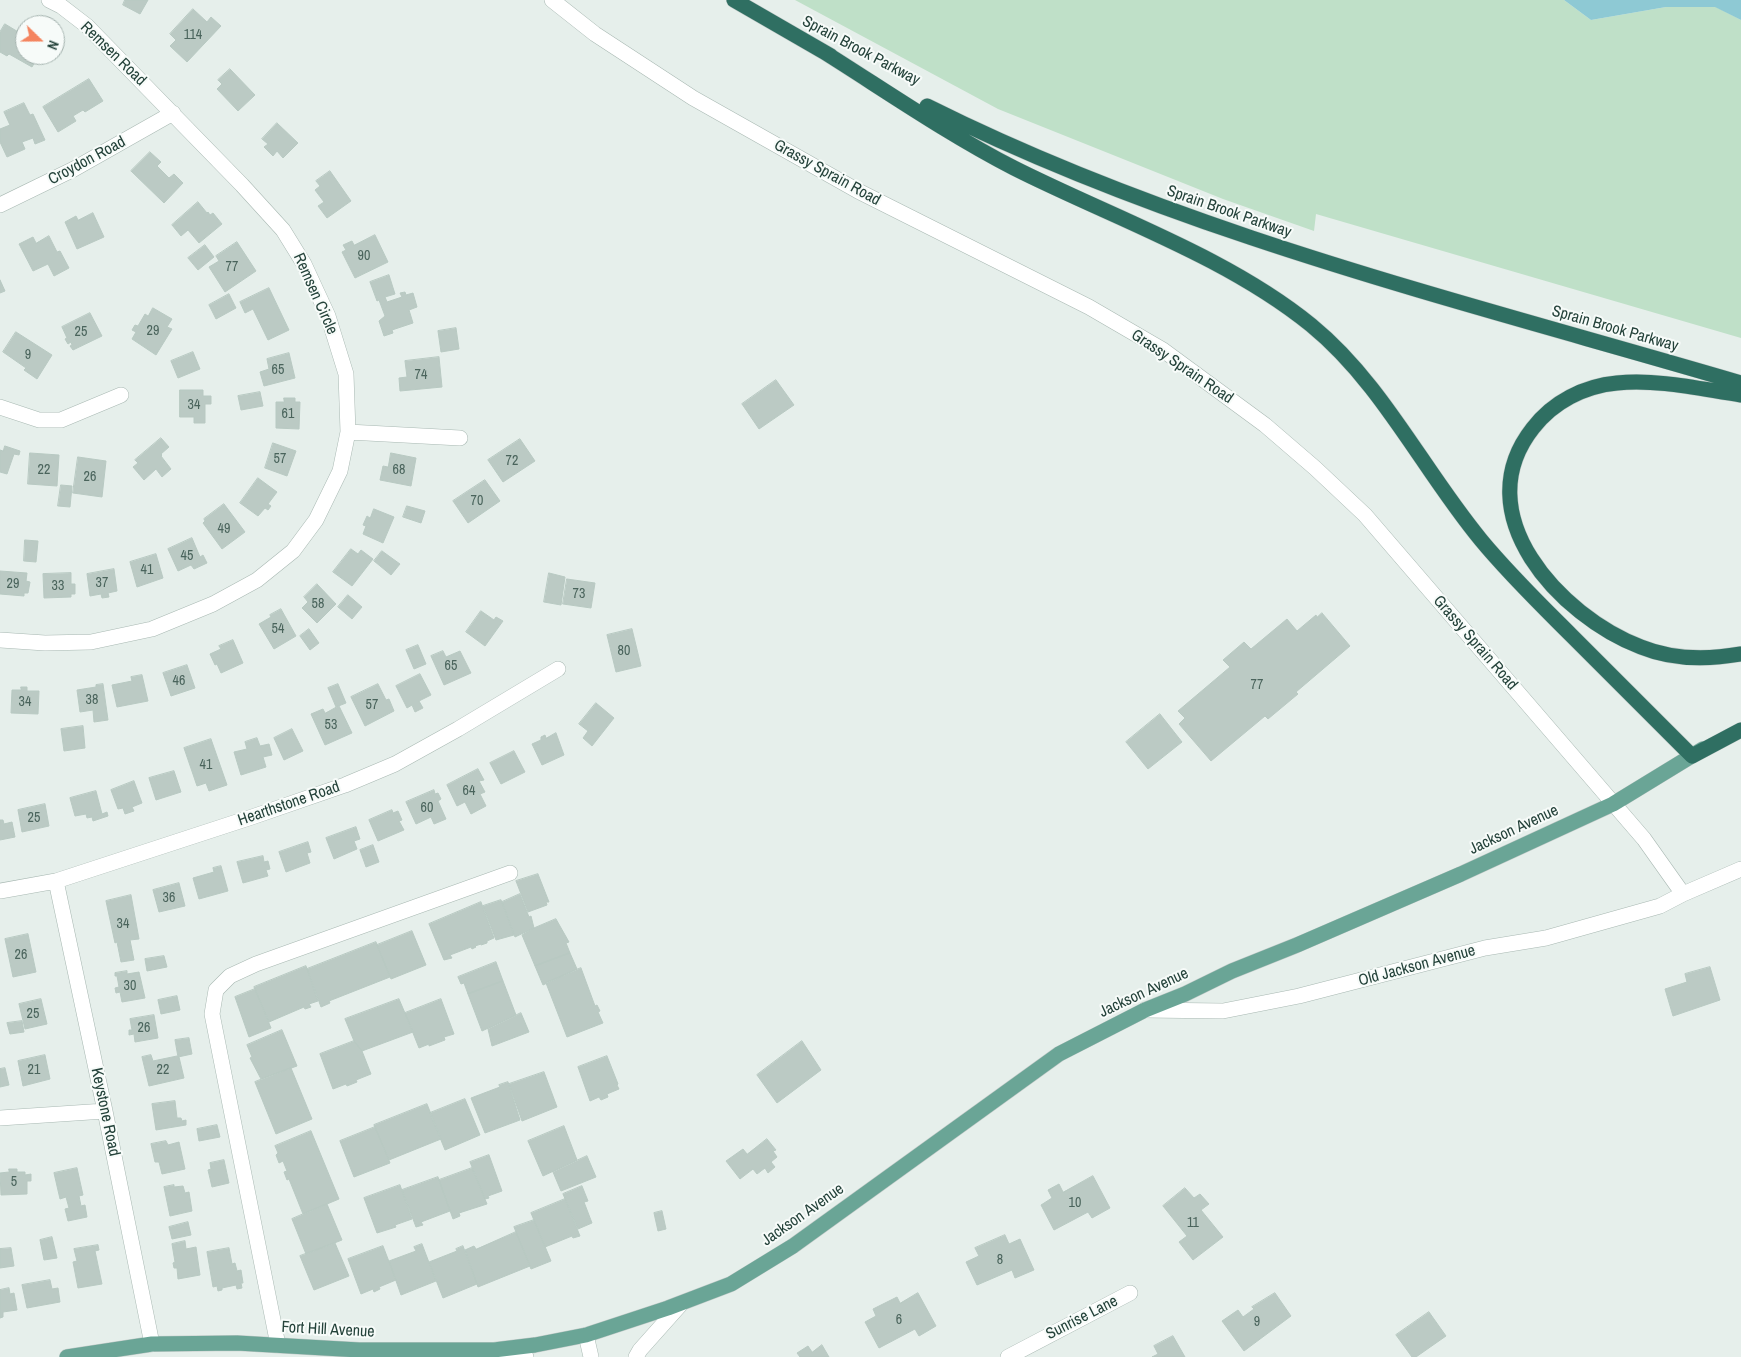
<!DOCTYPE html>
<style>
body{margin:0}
#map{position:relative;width:1741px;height:1357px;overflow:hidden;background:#e6efeb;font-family:"Archivo Narrow",sans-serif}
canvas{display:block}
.north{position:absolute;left:15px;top:15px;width:50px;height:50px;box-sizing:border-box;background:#f7fbf9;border:1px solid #a3b1ad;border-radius:50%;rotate:112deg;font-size:14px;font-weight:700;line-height:20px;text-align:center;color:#24423a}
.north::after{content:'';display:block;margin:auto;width:18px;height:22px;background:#f4845f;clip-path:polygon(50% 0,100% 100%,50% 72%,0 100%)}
</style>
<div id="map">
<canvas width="1741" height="1357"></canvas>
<div class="north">N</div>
</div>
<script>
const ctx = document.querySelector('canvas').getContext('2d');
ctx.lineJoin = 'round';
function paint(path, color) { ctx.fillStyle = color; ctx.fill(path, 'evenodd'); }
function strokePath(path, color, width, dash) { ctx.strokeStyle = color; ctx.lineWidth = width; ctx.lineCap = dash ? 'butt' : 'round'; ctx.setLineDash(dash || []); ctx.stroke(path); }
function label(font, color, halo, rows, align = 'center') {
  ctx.font = font + ' "Archivo Narrow",sans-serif'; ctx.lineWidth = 4; ctx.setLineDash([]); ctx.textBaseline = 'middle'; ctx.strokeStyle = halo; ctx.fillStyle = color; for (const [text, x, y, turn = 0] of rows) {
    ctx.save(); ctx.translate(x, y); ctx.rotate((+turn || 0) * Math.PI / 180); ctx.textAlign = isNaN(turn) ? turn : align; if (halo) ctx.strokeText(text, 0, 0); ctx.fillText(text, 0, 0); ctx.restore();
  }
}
const green = new Path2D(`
 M795,0H1564L1591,20L1666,7H1716L1741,20V338L1316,214L1314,231L1223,199L998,109Z`);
const water = new Path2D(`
 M1564,0H1741V20L1715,7H1666L1591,20Z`);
const building = new Path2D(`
 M125,0H148L140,14L123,5Z
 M193,9L207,22L211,17L221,26L187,62L170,46L176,40L170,34Z
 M5,24L25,36V55H39L32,67L9,54L7,56L0,52V32Z
 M230,69L255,95L238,111L217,89L222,84L218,80Z
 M89,79L103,101L85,112L83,110L73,116L76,121L58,132L43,107Z
 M24,103L30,115L33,114L45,140L35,144L33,138L22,142L25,149L7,157L0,142V129L10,125L4,112Z
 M277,123L298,143L283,158L277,151L273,156L264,147L268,144L262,139Z
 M150,152L161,162L157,166L169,178L174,174L183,183L164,203L131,171Z
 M330,171L351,201L327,218L318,206L324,202L315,190L320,186L316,181Z
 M198,202L207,213L208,212L210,215L213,213L222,224L199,243L188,230L181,236L172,225Z
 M93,213L104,237L77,249L65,222L76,216L78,220Z
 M375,235L388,262L355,278L342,252L346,250L343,245L352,241L354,245Z
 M49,236L57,252L60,251L69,268L54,276L48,264L33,271L19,244L33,237L36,243Z
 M237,242L256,271L225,292L209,267L219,261L216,256Z
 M205,245L214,257L198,270L188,258Z
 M389,275L395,294L385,297L387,302L402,297L400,293L405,292L406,295L413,293L417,307L409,310L413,323L392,330L393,333L384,336L379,321L385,316L379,300L377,301L370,282Z
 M0,280L5,291L0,293Z
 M269,288L289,330L268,340L253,309L245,313L240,302Z
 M229,294L236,308L216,319L209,305Z
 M153,308L172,319L167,327L172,329L156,355L132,339L136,332L132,330L135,325L138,326L145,314L148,316Z
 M90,313L102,336L73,350L70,346L72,345L71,342L68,344L65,339L67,338L62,327Z
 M456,328L459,349L441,352L438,331Z
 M16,332L52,355L37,379L24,370L26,368L3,352Z
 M193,352L200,369L178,378L171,361Z
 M289,353L295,378L264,386L260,372L269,369L267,359Z
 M439,357L442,387L400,391L399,378L407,377L405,361Z
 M776,380L794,405L759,429L742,404Z
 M180,390H203V396H211V404H205V423H194V417H180Z
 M260,392L263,406L241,410L238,396Z
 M284,398H295V402H300L299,429L276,428V402H284Z
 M161,438L169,447L161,454L162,455L161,456L171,469L162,477L156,469L144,480L133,467L138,463L135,460Z
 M520,439L535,461L503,482L488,460Z
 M273,443L296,451L287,476L265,468Z
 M5,446L20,451L19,455L14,454L7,474L0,472V450L3,451Z
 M30,453L59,455L57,486L28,484Z
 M391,453L416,458L411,486L380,480L383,466L388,467Z
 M78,457L106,461L102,497L73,493Z
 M258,478L277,492L268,504L271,506L268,510L265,508L258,516L240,503Z
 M485,480L500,501L468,523L453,501Z
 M61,485L72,486L70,507L58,506Z
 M224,504L245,532L222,549L203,523L205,521L204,519Z
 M407,506L425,511L421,523L403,517Z
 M374,509L394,517L383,543L363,534L366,526L363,525L367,516L370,518Z
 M192,538L200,557L203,555L207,563L194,569L191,565L178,571L168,549Z
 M25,540L38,541L36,562L24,561Z
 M351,549L358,554L361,550L373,559L352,586L333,572Z
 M382,551L400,564L391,575L374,561Z
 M156,554L163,578L137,587L130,562Z
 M114,569L117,591L108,593L109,597L102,598L101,594L90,596L87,574Z
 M0,571L27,573L26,581L30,582L28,593H24V596L0,594Z
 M71,573V584H75V594H71V597L44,598L43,574Z
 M549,573L565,577L561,605L544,602Z
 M567,579L595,583L591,608L563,604Z
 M317,584L336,604L317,623L302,608L308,602L304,597Z
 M348,595L362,607L352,619L338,607Z
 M281,609L296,636L274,649L259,624L271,617L270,615Z
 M481,611L494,620L496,617L503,621L485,646L466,632Z
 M1322,613L1350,646L1296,692L1298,694L1268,719L1265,716L1211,761L1179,724L1185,718L1178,711L1230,667L1223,660L1244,642L1251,649L1287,619L1297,631L1316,615L1317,617Z
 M309,629L319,643L310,650L300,636Z
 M632,629L641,666L616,672L607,635Z
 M233,640L243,663L221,673L217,664L215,665L210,654L221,649L219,646Z
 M418,645L426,664L414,669L406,650Z
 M443,651L446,657L460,651L471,673L444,685L431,656Z
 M187,665L195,688L171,696L163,673Z
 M420,674L431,695L419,701L423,708L415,712L412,705L407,708L396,686Z
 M142,675L148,701L117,707L112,685L132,681L131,677Z
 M103,684L108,720L94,722L93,710L80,712L77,690L96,687V685Z
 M338,684L346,703L336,707L328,688Z
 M378,684L386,700L389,699L394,711L365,726L351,697Z
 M21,687H27V691H39L38,714L11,713L12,690H21Z
 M596,703L614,718L592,746L583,738L588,731L579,724Z
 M339,706L352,733L325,745L311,714L323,709L325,713Z
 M1160,714L1182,742L1148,769L1126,742Z
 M83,726L85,748L64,751L61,729Z
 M292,729L303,751L284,760L274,738Z
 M556,733L564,755L542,765L532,744L541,740V737L545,735L546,738Z
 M257,738L260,746L269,744L272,755L263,757L266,767L241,775L234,752L247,749L245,742Z
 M211,739L227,785L209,791L206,783L197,786L184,748Z
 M514,751L525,772L501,784L490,763Z
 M478,769L484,780L479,781L485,792L480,794L486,806L471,814L465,802L457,806L447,785Z
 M174,771L181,792L156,800L149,778Z
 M134,781L142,803L132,807L134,811L125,814L123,808L118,809L111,790Z
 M434,790L435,794L438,793L441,799L438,801L446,819L434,824L431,817L416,824L406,802Z
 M96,791L102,814L107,812L108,816L93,821L92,817L87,818L86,814L75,816L70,798Z
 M45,804L49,826L22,832L18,810Z
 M392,810L393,813L398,811L402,820L399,821L404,830L378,841L369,820Z
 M0,820H3L4,824L12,822L15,837L0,840Z
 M356,827L360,839L354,841L357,849L334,859L326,838Z
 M308,842L311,852L307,853L310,863L286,872L279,852Z
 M373,845L379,862L366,867L360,850Z
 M263,856L264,862L268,861L270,869L266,870L268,876L243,883L237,862Z
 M221,866L228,891L199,899L193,878L214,872L213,868Z
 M538,874L549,902H546L547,905L528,912L516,881Z
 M179,883L185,906L159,912L153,890Z
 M520,894L529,917L531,916L534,928L515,937L502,902Z
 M131,895L139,939L130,940L134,960L121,962L117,942L115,943L106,901Z
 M501,900L514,935L496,940L483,906Z
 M481,902L494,938L487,941V943L481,945V944L475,946L476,947L472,949L471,947L450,955L452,958L444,960L429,924Z
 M556,919L569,942L566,943L570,953L535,966L522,935L534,928Z
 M412,931L426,965L391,979L377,945Z
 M28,934L36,972L13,977L5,939Z
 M376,942L390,977L329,1001L330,1003L321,1007L307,969Z
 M570,953L577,969L543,985L535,966Z
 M164,956L167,967L147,971L145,959Z
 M496,962L503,981L468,994L464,983L461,984L458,977Z
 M306,966L318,1001L309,1004L311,1007L305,1009L304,1007L269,1022L254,987Z
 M1710,967L1720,1000L1673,1016L1665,989L1687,982L1685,974Z
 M581,968L595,1006L597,1005L600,1011L598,1012L603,1023L567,1037L546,983Z
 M127,971V974L139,972L145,998L122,1002L120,992L116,993L115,988L119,987L117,976H115V973Z
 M503,981L516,1015L482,1031L468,994Z
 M255,989L271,1028L249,1037L235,997Z
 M177,996L180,1010L161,1014L158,1000Z
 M41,999L47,1024L25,1029L19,1004Z
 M399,999L413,1032L362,1051L354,1041L345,1019Z
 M441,999L454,1034L444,1037L445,1040L429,1046V1044L419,1048L405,1013Z
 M521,1013L529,1032L492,1046L488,1029Z
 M154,1015L158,1038L135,1042L134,1034L129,1035V1030H132L130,1019Z
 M22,1021L24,1032L10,1034L7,1023Z
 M282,1030L297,1066L261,1079L250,1058L252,1057L247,1045Z
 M189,1038L192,1054L178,1057L175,1040Z
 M354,1041L362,1051L371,1074L356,1080L357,1082L347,1086L346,1084L333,1089L320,1054Z
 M802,1041L821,1070L777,1103L757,1075Z
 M45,1055L50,1079L23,1086L18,1061Z
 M151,1055L153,1061L177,1056L179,1057L184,1078L149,1086L142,1057Z
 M607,1056L618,1084L617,1085L619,1089L607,1094L608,1097L601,1100L599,1097L590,1101L578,1067Z
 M5,1068L9,1085L0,1087V1069Z
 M291,1068L312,1119L276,1134L255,1082Z
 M544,1072L557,1107L522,1121L509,1084Z
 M508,1082L520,1120L485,1133L471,1098L500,1087L499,1085Z
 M465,1099L480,1135L445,1150L430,1113Z
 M175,1101L177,1118H181L182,1121L186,1120V1125L156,1130L152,1104Z
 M427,1104L441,1139L389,1160L374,1125Z
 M217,1125L220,1137L199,1141L197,1129Z
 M564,1126L577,1160L543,1176L528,1141Z
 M375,1127L390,1163L354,1177L340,1141Z
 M311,1131L339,1199L303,1214L289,1179L287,1180L284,1172L287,1171L283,1161L279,1163L276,1155L278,1153L275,1146Z
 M767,1139L776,1150L773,1151L777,1157L771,1162L775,1167L768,1173L765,1168L757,1174L753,1169L740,1179L726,1161L743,1149L747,1154Z
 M166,1141L168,1145L179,1142L185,1169L162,1174L159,1162H155L151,1144Z
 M489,1155L502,1191L488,1196L489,1198L485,1199L470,1162Z
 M587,1156L596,1177L561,1191L553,1172Z
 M224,1160L229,1183L212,1187L208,1170L211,1169L210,1163Z
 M77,1168L83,1195L79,1196L81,1206L85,1205L87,1217L68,1221L65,1209L69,1208L66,1197L60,1199L54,1173Z
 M472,1168L487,1204L459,1213L460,1216L453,1219L439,1180Z
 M9,1169H17V1172H25V1175L31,1174V1181H27V1194L1,1195L0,1173L9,1172Z
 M1093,1176L1110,1208L1092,1218L1088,1212L1054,1230L1041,1205L1052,1198L1048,1190L1059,1184L1063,1192Z
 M438,1177L450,1211L421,1222L423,1225L416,1227L402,1190Z
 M174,1185V1187L183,1186L185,1193L189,1192L192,1211L170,1216L164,1187Z
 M400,1185L412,1219L395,1225L396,1227L377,1233L364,1198Z
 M582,1186L588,1201L584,1202L592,1223L578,1229L563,1194Z
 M1185,1188L1194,1198L1200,1194L1209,1204L1201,1210L1223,1237L1193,1260L1179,1242L1187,1236L1163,1206Z
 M565,1199L580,1236L573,1238L572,1236L545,1247L531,1213Z
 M327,1204L342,1240L306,1254L292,1219Z
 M662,1211L666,1229L658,1231L654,1213Z
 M534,1220L551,1261L531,1269L514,1227Z
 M188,1222L191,1235L172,1239L169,1227Z
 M516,1232L530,1266L478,1287L465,1250L474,1246L476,1249Z
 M1005,1235L1009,1244L1020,1239L1034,1270L1015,1278L1012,1270L977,1285L966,1262L979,1256L975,1248Z
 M52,1237L57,1258L44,1260L40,1240Z
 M185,1241L186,1249L196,1247L200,1275L178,1279L177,1268H174L173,1263L175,1262L172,1244Z
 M335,1243L349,1276L314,1290L300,1256Z
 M422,1244L436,1281L401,1295L389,1261L416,1251L414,1247Z
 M98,1245L99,1250L95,1251L102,1284L78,1288L73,1262L77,1261L74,1249Z
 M383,1246L396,1280L379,1287L380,1289L374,1292L373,1289L361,1294L348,1259Z
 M463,1246L477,1284L443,1298L429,1262L457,1251L456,1249Z
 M11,1248L14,1266L0,1268V1249Z
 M229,1248L232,1264L235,1263L237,1271L241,1270L243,1283H241L242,1288L237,1289L236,1285L222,1288V1290L218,1291L217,1286L213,1287L207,1252Z
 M50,1280L52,1289L58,1288L60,1302L27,1308L22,1285Z
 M9,1288L10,1294L14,1293L17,1310L3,1312V1317L0,1318V1290Z
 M918,1293L936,1326L919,1336L915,1329L879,1348L865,1322L876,1316L873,1309L897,1297L900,1303Z
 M1275,1293L1291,1316L1244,1351L1222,1321L1238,1310L1243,1317L1254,1309L1252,1307Z
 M1429,1312L1446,1336L1416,1357H1412L1396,1335Z
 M1173,1336L1185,1357H1152L1158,1354L1154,1346Z
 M822,1345L829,1357H800L797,1353L808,1346L812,1352Z`);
const minor = new Path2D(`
 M552,0L595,34L693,98L858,191L1089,307L1163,350L1265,425L1315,468L1365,515L1644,839L1683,894
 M0,205L74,169L173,113
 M0,407L39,420H61L121,395
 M348,432L460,438
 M0,640L45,643L91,642L152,629L213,604L257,580L293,551L316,520L340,471L348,432L346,374L328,316L304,264L283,230L242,185L87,26L61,6L49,0
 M56,881L105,1111L152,1344
 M0,891L56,881L252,817L345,785L395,764L458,729L558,669
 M1145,1010L1223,1011L1299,996L1485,948L1546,938L1660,906L1683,894L1741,869
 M0,1118L105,1111
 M586,1335L591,1357
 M278,1345L212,1014L216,990L230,976L256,964L510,873
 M496,1350L526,1357
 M636,1357L640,1350L681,1304
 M1008,1357L1130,1293`);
const major = new Path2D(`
 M67,1357L152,1344L237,1343L359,1350H494L535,1345L586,1335L668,1308L731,1284L793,1246L1059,1054L1145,1010L1185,994L1232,971L1297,945L1461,874L1613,804L1703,749`);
const highway = new Path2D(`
 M734,0L831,56
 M824,52C886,91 948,134 1014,168C1111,217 1226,256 1311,325C1382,383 1423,470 1481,540C1509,574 1540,604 1571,635C1611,675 1652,716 1692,756L1741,730
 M927,106C1185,235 1466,302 1741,383
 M1741,395C1700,389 1658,379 1617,383C1584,386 1553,402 1533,428C1465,514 1560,616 1641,647C1673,660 1707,660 1741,654`);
const numberNames = [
 ["114",193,35],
 ["90",364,256],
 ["77",232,267],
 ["29",153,331],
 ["25",81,332],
 ["9",28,355],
 ["65",278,370],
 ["74",421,375],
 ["34",194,405],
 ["61",288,414],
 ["57",280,459],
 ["72",512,461],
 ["22",44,470],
 ["68",399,470],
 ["26",90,477],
 ["70",477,501],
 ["49",224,529],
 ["45",187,556],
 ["41",147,570],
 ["37",102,583],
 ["29",13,584],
 ["33",58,586],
 ["73",579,594],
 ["58",318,604],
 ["54",278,629],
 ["80",624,651],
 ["65",451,666],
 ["46",179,681],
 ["77",1257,685],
 ["38",92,700],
 ["34",25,702],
 ["57",372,705],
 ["53",331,725],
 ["41",206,765],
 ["64",469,791],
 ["60",427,808],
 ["25",34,818],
 ["36",169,898],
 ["34",123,924],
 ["26",21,955],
 ["30",130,986],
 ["25",33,1014],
 ["26",144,1028],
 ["21",34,1070],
 ["22",163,1070],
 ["5",14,1182],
 ["10",1075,1203],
 ["11",1193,1223],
 ["8",1000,1260],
 ["6",899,1320],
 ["9",1257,1322]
];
const streetNames = [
 ["Sprain Brook Parkway",861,51,28],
 ["Remsen Road",113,54,44],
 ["Croydon Road",87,161,-28],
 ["Grassy Sprain Road",827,173,29],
 ["Sprain Brook Parkway",1229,212,19],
 ["Remsen Circle",315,294,66],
 ["Sprain Brook Parkway",1615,329,16],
 ["Grassy Sprain Road",1182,367,34],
 ["Grassy Sprain Road",1475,643,49],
 ["Hearthstone Road",289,804,-19],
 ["Jackson Avenue",1514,830,-25],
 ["Old Jackson Avenue",1417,966,-15],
 ["Jackson Avenue",1144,993,-25],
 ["Keystone Road",105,1112,78],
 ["Jackson Avenue",803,1215,-35],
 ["Sunrise Lane",1082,1318,-27],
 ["Fort Hill Avenue",328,1330,3]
];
paint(green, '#bfe0c8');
paint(water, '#8ec9d4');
paint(building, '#bbcac4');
strokePath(building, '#b8c9c2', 1);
strokePath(minor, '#a8b8b2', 16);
strokePath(major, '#c2cac8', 16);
strokePath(highway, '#c2cac8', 16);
strokePath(minor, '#fff', 15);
strokePath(major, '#6aa596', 15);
strokePath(highway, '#2f6f62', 15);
label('14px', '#4a645c', null, numberNames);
label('16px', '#24423a', '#f7fbf9', streetNames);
</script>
